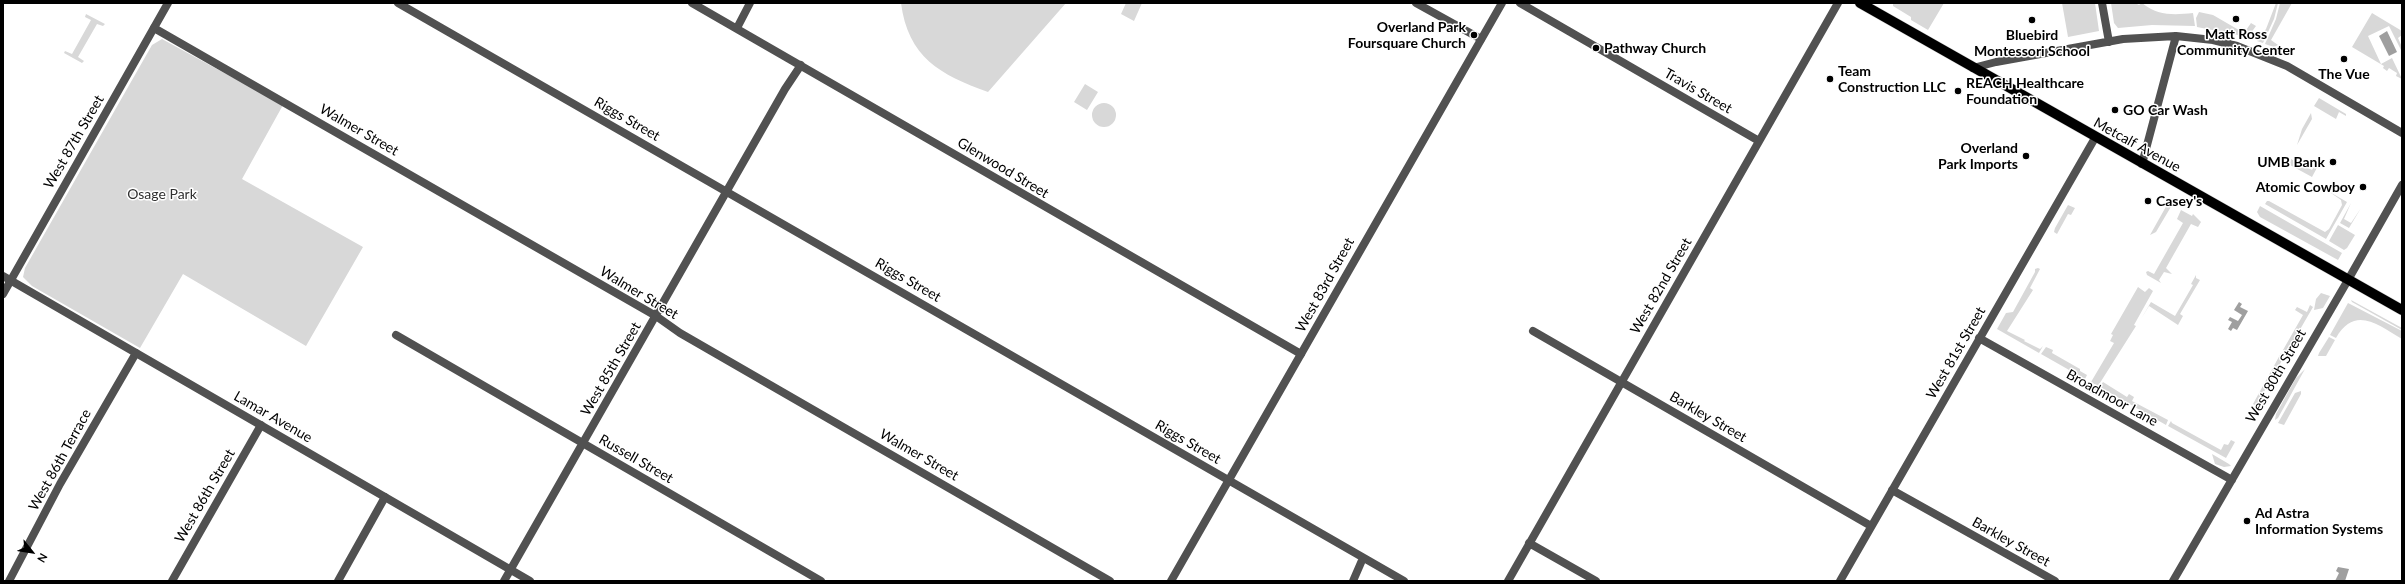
<!DOCTYPE html>
<style>
body{margin:0}
#map{position:relative;width:2405px;height:584px;overflow:hidden;background:#fff;font-family:Lato,sans-serif}
canvas{display:block}
.frame{position:absolute;inset:0;border:4px solid #000;pointer-events:none}
.north{position:absolute;left:12px;top:532px;width:40px;height:40px;-webkit-text-stroke:3px #fff;paint-order:stroke;rotate:120deg;font-size:11px;font-weight:700;line-height:16px;text-align:center;color:#000}
.north::after{content:'';display:block;margin:auto;width:14px;height:18px;background:#000;clip-path:polygon(50% 0,100% 100%,50% 72%,0 100%)}
</style>
<div id="map">
<canvas width="2405" height="584"></canvas>
<div class="frame"></div>
<div class="north">N</div>
</div>
<script>
const ctx = document.querySelector('canvas').getContext('2d');
ctx.lineJoin = 'round';
function paint(path, color) { ctx.fillStyle = color; ctx.fill(path, 'evenodd'); }
function strokePath(path, color, width, dash) { ctx.strokeStyle = color; ctx.lineWidth = width; ctx.lineCap = dash ? 'butt' : 'round'; ctx.setLineDash(dash || []); ctx.stroke(path); }
function label(font, color, halo, rows, align = 'center') {
  ctx.font = font + ' Lato,sans-serif'; ctx.lineWidth = 3; ctx.setLineDash([]); ctx.textBaseline = 'middle'; ctx.strokeStyle = halo; ctx.fillStyle = color; for (const [text, x, y, turn = 0] of rows) {
    ctx.save(); ctx.translate(x, y); ctx.rotate((+turn || 0) * Math.PI / 180); ctx.textAlign = isNaN(turn) ? turn : align; if (halo) ctx.strokeText(text, 0, 0); ctx.fillText(text, 0, 0); ctx.restore();
  }
}
const green = new Path2D(`
 M901,3H1066L988,92C940,75 908,57 901,3Z
 M1126,3H1142L1134,21L1121,14Z
 M1893,3H1944L1928,30L1911,20V17L1893,6Z
 M2062,3H2095L2099,31L2068,37Z
 M2111,3H2135L2139,5L2142,3C2158,16 2174,15 2193,13L2195,26L2152,25L2118,28L2114,23Z
 M2276,3H2278L2274,19L2263,43L2257,41L2266,29Z
 M2280,3H2292L2271,40L2278,45L2274,47L2265,44L2276,19Z
 M2199,12L2213,15L2244,33L2251,23L2256,26L2248,37L2197,27L2196,18Z
 M2372,13L2402,31V35L2398,38L2402,47L2401,50L2389,26L2368,36L2381,64L2392,58L2402,79L2396,76L2397,73L2389,68L2387,71L2383,68L2384,66L2352,47Z
 M86,14L105,24L103,26L97,24L78,57L84,61L82,63L64,53L65,51L72,54L91,20L85,17Z
 M162,39L283,105L242,179L363,247L306,346L183,274L140,348L32,286L23,277L25,268L152,45Z
 M1085,84L1098,92L1087,110L1074,102Z
 M2319,98L2346,114V116L2339,112L2336,119L2314,106Z
 M1092 115a12 12 0 1 1 24 0a12 12 0 1 1-24 0Z
 M2311,113L2312,119L2297,145L2302,129Z
 M2291,159L2312,170L2316,163L2319,164L2312,177L2290,165Z
 M2328,191L2347,202L2326,239L2265,204L2267,201H2269L2325,232L2329,229L2342,205L2341,200Z
 M2168,203L2172,205L2156,232L2150,235Z
 M2351,203L2344,219L2351,223L2361,208L2349,228L2340,223Z
 M2068,205L2075,208L2071,215L2068,214L2057,234L2054,232L2055,228Z
 M2260,206L2342,253L2338,260L2260,217L2257,212Z
 M2181,210L2192,216L2193,214L2201,222L2198,227L2191,224L2166,268L2172,274L2164,272L2159,280L2161,283L2147,275L2146,272L2148,271L2154,274L2183,223L2177,219Z
 M2338,225L2355,235L2347,248L2344,250L2329,241Z
 M2038,268L2040,269L2030,288L2033,290L2007,331L2025,340L2024,341L2040,349L2043,346L2039,353L1997,329L2006,313L2013,312L2035,272V269Z
 M2196,275V278L2200,280L2180,314L2183,316L2178,325L2149,306L2141,319L2151,302L2175,316L2193,285L2191,284Z
 M2138,287L2145,292L2149,288L2153,291L2134,325L2136,326L2098,386L2091,382L2114,343L2110,341L2113,335L2111,334Z
 M2321,293L2330,296L2323,308L2314,310L2316,299Z
 M2351,300L2402,328V330L2352,302Z
 M2348,303L2402,331V339C2378,325 2355,305 2336,338L2330,335Z
 M2310,305L2313,307L2287,352L2283,350L2303,315L2295,310L2297,307L2307,312Z
 M2329,337L2335,340L2326,356H2318L2319,353Z
 M2046,347L2053,350L2052,353L2080,369V371L2087,375L2085,379L2041,354Z
 M2281,353L2285,355L2256,406L2253,404Z
 M2305,369L2278,418L2275,420L2276,414L2296,378Z
 M2103,382L2127,397L2129,394L2134,397L2132,401L2168,420L2166,425L2100,387Z
 M2086,383L2104,393L2098,397L2089,392Z
 M2301,391V394L2284,425L2278,423L2295,393Z
 M2171,421L2172,423L2221,450L2224,444L2228,445L2231,440L2235,442L2226,458L2168,426Z
 M2212,454L2229,464L2231,466L2224,467L2215,464Z`);
const water = new Path2D(`
 M2387,31L2397,52L2389,56L2379,36Z
 M2239,302L2242,304L2240,307L2248,311L2237,330L2233,328L2231,331L2228,329L2232,322L2228,320L2230,317L2238,321L2242,315L2234,310Z
 M2338,567L2349,569L2345,581H2335L2339,573L2336,571Z`);
const minor = new Path2D(`
 M398,3L1404,581
 M692,3L1301,354
 M1416,3L1481,39
 M1520,3L1759,141
 M2102,3L2109,42
 M154,28L656,316L680,333L1110,581
 M737,28L750,3
 M1973,68L1996,62L2123,39L2176,36L2213,40L2237,46L2287,66L2402,133
 M2142,164L2176,36
 M1533,331L1871,526
 M396,335L821,581
 M1979,338L2232,480
 M1892,490L2055,581
 M1529,543L1596,581
 M9,581L60,484L136,353
 M172,581L261,425
 M338,581L385,497
 M504,581L785,89L801,65
 M1353,581L1363,558
 M1508,581L1838,3
 M1840,581L2095,138
 M2173,581L2348,280`);
const tertiary = new Path2D(`
 M3,276L530,581
 M2348,280L2402,185
 M3,294L168,3
 M1171,581L1502,3`);
const primary = new Path2D(`
 M1860,3L2402,310`);
const markers = [
 [2236,19,4,"#000"],
 [2032,20,4,"#000"],
 [1474,35,4,"#000"],
 [1596,48,4,"#000"],
 [2344,59,4,"#000"],
 [1830,79,4,"#000"],
 [1958,91,4,"#000"],
 [2115,110,4,"#000"],
 [2026,156,4,"#000"],
 [2333,162,4,"#000"],
 [2363,187,4,"#000"],
 [2148,201,4,"#000"],
 [2247,521,4,"#000"]
];
const poiNames = [
 ["Overland Park",1466,27,"right"],
 ["Foursquare Church",1466,43,"right"],
 ["Matt Ross",2236,34,"center"],
 ["Community Center",2236,50,"center"],
 ["Bluebird",2032,35,"center"],
 ["Montessori School",2032,51,"center"],
 ["Pathway Church",1604,48],
 ["Team",1838,71],
 ["Construction LLC",1838,87],
 ["The Vue",2344,74,"center"],
 ["REACH Healthcare",1966,83],
 ["Foundation",1966,99],
 ["GO Car Wash",2123,110],
 ["Overland",2018,148,"right"],
 ["Park Imports",2018,164,"right"],
 ["UMB Bank",2325,162,"right"],
 ["Atomic Cowboy",2355,187,"right"],
 ["Casey's",2156,201],
 ["Ad Astra",2255,513],
 ["Information Systems",2255,529]
];
const streetNames = [
 ["Travis Street",1698,91,30],
 ["Riggs Street",627,119,30],
 ["Walmer Street",359,130,30],
 ["West 87th Street",74,142,-60],
 ["Metcalf Avenue",2137,145,29],
 ["Glenwood Street",1003,168,31],
 ["Riggs Street",908,280,30],
 ["West 83rd Street",1325,285,-61],
 ["West 82nd Street",1661,286,-60],
 ["Walmer Street",639,293,31],
 ["West 81st Street",1956,353,-60],
 ["West 85th Street",611,369,-60],
 ["West 80th Street",2276,376,-60],
 ["Broadmoor Lane",2112,398,29],
 ["Lamar Avenue",273,417,30],
 ["Barkley Street",1708,417,30],
 ["Riggs Street",1188,442,30],
 ["Walmer Street",919,455,30],
 ["Russell Street",636,459,30],
 ["West 86th Terrace",60,460,-61],
 ["West 86th Street",205,496,-60],
 ["Barkley Street",2011,542,29]
];
const parkNames = [
 ["Osage Park",162,194]
];
paint(green, '#d8d8d8');
paint(water, '#9f9f9f');
strokePath(primary, '#dbdbdb', 11);
strokePath(minor, '#515151', 8);
strokePath(tertiary, '#515151', 8);
strokePath(primary, '#000', 10);
for (const [x, y, r, color] of markers) { const dot = new Path2D(); dot.arc(x, y, r, 0, 2 * Math.PI); ctx.fillStyle = color; ctx.fill(dot); strokePath(dot, '#fff', 1.5); }
label('bold 14px', '#000', '#fff', poiNames, 'left');
label('14px', '#000', '#fff', streetNames);
label('14px', '#2f2f2f', '#fff', parkNames);
</script>
